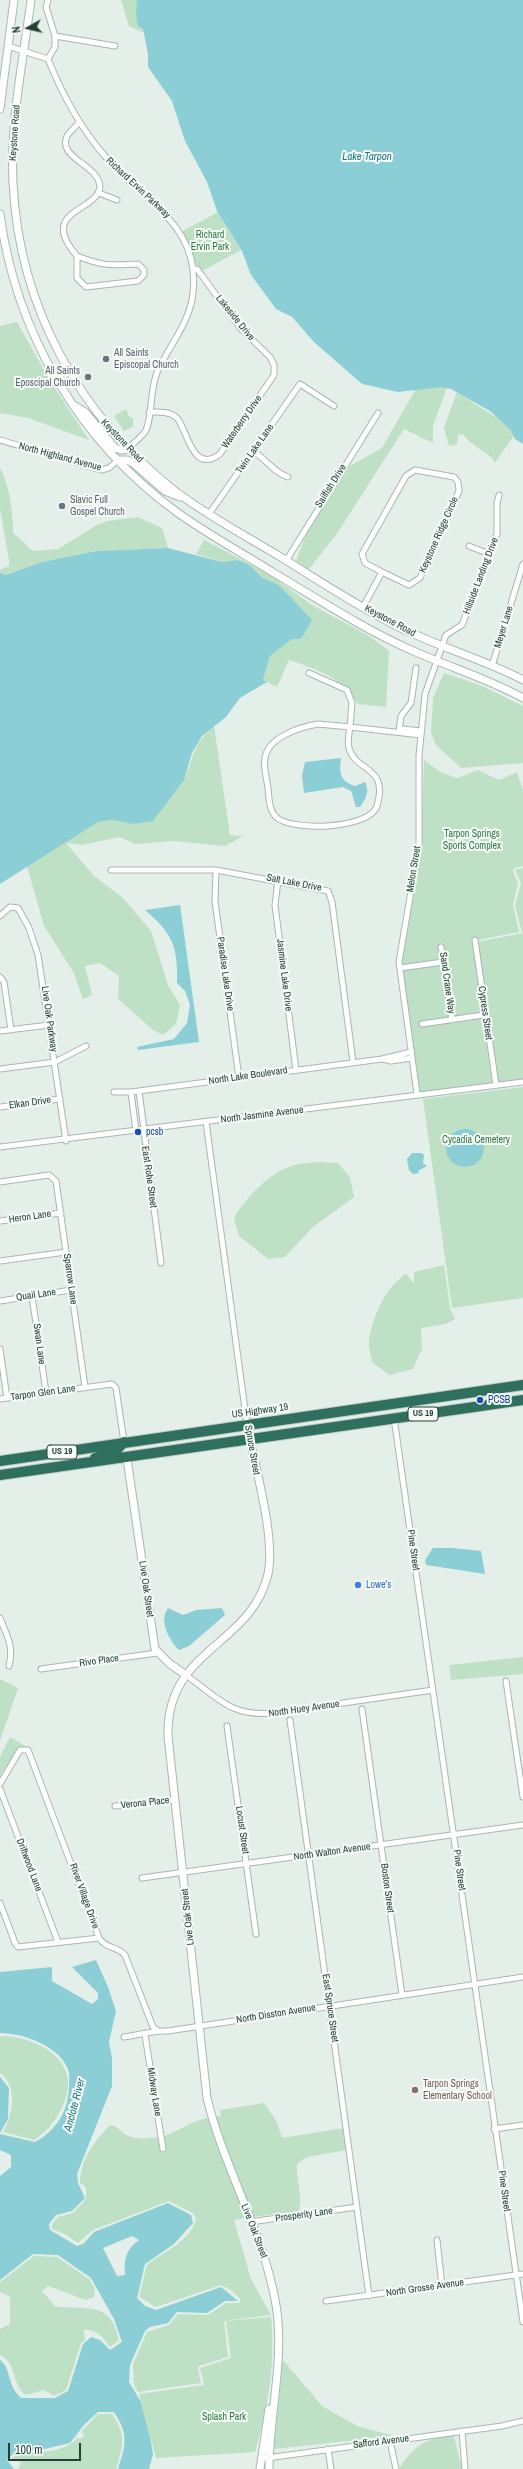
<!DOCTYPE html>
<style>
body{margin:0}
#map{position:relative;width:523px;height:2469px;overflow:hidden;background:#e5efea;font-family:"Archivo Narrow",sans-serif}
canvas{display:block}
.north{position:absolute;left:8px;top:8px;width:40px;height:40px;-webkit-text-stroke:3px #f6fbf8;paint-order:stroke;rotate:262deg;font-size:11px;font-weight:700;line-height:16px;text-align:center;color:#234137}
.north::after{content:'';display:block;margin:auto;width:14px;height:18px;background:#234137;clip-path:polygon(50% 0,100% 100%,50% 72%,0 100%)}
.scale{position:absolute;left:8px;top:2443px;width:73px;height:18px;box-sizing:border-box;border:2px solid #234137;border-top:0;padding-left:5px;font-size:12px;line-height:14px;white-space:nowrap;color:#234137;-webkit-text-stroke:3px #f6fbf8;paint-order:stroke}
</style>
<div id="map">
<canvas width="523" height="2469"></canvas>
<div class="north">N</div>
<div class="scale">100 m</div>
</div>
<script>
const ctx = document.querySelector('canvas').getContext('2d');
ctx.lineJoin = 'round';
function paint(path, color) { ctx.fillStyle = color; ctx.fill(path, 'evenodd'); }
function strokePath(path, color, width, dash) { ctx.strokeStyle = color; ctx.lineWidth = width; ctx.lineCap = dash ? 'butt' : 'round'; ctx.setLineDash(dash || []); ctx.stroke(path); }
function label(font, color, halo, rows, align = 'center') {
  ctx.font = font + ' "Archivo Narrow",sans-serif'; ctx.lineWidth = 4; ctx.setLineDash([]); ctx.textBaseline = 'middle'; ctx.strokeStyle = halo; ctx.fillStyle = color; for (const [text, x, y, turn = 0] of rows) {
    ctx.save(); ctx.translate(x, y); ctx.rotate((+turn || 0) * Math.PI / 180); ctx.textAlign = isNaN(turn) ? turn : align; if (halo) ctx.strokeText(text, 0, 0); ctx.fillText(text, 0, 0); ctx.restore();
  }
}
const green = new Path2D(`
 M121,0H138L144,33L129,26Z
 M218,212L241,250L202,271L195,263L183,231Z
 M17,322L52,384L89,440L28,418L0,413V326Z
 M418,385L447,387L433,426V443L404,429L338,532L309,569L296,561L309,526L346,468L382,448Z
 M457,392L517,431L495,463C490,451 471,447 463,434L458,435L457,444L449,446L444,428Z
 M126,409L130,418H133V427L124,431L114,416Z
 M0,468C10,487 13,512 13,533L33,551L58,549L97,525L108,521L138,517L162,528L168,548L96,551L42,562L6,575L0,573V570L9,566V560L0,509Z
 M204,540L269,574L312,605L369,636L389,651L386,707L358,704C340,676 318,670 289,660L277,687L263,680L270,656L292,639L306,613L300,610L279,585L263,578L248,564L237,560L222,562L196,554Z
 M444,673L482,686L523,706V763L461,768L436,745L431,733L433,698Z
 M214,726L230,835L243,836L225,846L173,841L135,844L120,837L82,845L66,843L94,876L123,898L151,931L168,985L180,1005L176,1024L163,1035L153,1030L118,999L119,976L100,963L85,966L92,995L83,999L74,973L44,926L27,866L98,822L112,820L133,824C143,815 179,788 184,779C196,755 191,745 214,726Z
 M424,760L440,772L457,778L478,770L499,780L517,772L523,790V866L515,868L513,871L518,884L513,905L519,932L478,940L477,937L472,938L492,1083L420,1092L402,962L421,848Z
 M523,868V932L522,933L515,906L521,883L515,870Z
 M523,933V1079L496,1083L477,942Z
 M523,1087V1298L452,1308L423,1099Z
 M316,1162L338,1163L350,1177L354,1197L313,1227L285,1257L268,1259L239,1236L234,1218C247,1196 269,1173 294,1165C301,1163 309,1163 316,1162Z
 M444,1265L450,1308L455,1319L446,1324L421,1328L422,1349L413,1369L389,1375L372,1362C371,1355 368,1347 369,1340C373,1317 385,1287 406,1274L414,1283V1272Z
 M523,1657V1674L451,1680L449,1665Z
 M0,1679L18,1688L0,1741Z
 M10,1737L27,1747L17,1749L0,1776V1757Z
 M0,2036C24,2036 57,2047 66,2072C75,2095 53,2129 34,2140L3,2132C13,2115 18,2086 0,2073Z
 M264,2103L277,2122L282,2138L344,2128L347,2150L307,2157L297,2164C296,2182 303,2192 299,2211L252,2217L214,2117L221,2116L220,2110Z
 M209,2118L246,2218L234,2220L251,2279L271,2315L224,2321L228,2357L199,2366L198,2369L201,2383L138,2392L134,2385L133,2364L147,2332L169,2325L178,2314L208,2315L226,2303H240V2299L231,2290L221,2285L156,2307L139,2297L147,2265C162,2253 192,2240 196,2219L193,2213L169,2201L93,2230L78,2243L65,2234L52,2229V2225L58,2217L73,2213L86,2199V2187L80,2183C80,2159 95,2141 110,2125C118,2126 120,2131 126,2135C135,2140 149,2138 159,2137L161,2152L167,2151L164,2136C182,2130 192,2120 209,2118Z
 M34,2256L57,2257L89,2279L95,2289L94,2297L86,2300L48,2286L42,2291L55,2306C71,2310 101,2303 111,2320C115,2325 117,2334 119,2340L110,2347C103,2337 97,2329 84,2330L85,2340L81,2343L66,2390L54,2396L44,2390L26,2395C12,2387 17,2362 0,2355V2329L10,2324V2297L0,2292V2282Z
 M271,2317C276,2361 268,2409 255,2452L156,2458L139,2394L204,2385L200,2368L231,2358L226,2321Z
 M283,2360L322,2406L357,2426L394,2436L274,2449Z
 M98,2414H112C127,2436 123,2445 116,2469H18L21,2463L12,2458L19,2452C36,2453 65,2453 77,2438L79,2439L85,2436L81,2432Z
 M454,2436L462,2469H399C413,2446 428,2436 454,2436Z`);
const water = new Path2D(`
 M137,0H523V444L515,439L510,429L490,411L451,389L442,387L398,392L362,384L314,342L292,317L276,309L251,275L242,251L217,211L207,182L185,141L172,101L148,67V54L143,29L138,26L136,13Z
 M168,548L222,562L237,560L248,564L263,578L279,585L312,620L301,639H292L270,656L263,680L267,682L240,698L226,717L202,736L192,753L184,780L153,821L133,824L112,820L98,822L0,884V573L6,575L42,562L96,551Z
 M341,758C339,773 340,781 355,786L365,782C370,792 366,798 360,807H356L351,791L343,787L304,793L302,776L305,762Z
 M180,905L199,1042L138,1050L137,1047L174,1039L187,1023L190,1005L185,991L177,983C178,947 173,934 145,910Z
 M446 1148a19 19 0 1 1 38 0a19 19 0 1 1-38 0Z
 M412,1153H421L424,1155L423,1163L427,1166L418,1171L419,1173L413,1174L409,1170L407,1159Z
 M433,1548H453L481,1551L485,1574L426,1565L425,1560Z
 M168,1608L183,1615L196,1610L222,1608L225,1615L189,1646L179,1650C170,1641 158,1621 168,1608Z
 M96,1960L108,1987L116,2011L109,2042L112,2058V2086L77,2174L78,2183L85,2198L72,2211L56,2215L49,2224L50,2230L77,2246L83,2244L94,2232L168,2203L191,2215L193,2223L174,2244L145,2264L137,2298L145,2306L156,2310L221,2287L238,2301H225L207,2313L177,2312L168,2323L150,2327L145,2331L130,2365L129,2382L141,2402L151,2441L153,2455L149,2469H118C126,2444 129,2435 114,2412H98L84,2425L70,2443L36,2451L18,2449L7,2460L14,2469H0V2360C12,2369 6,2384 21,2398H55L68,2391L83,2344L91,2337L100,2340L110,2350L122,2342L114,2319L91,2278L58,2255L33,2254L0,2280V2176L11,2167V2155L0,2150V2134L35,2142C57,2130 69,2110 69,2085C69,2081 70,2076 69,2072C62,2047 24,2033 0,2033V1972L52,1967V1981L92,2004L98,1999V1993L72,1967ZM132,2236L139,2240C126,2249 124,2259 125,2275L117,2276L103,2248Z
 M0,2077L9,2088L8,2119L0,2133Z`);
const street = new Path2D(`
 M48,0L46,7L55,36
 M8,46L48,59C62,94 79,126 104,155C143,203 205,225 192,300C187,325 169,347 158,370C149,389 153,419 145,432C140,438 133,444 127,449
 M48,59L55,47V36L115,46
 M99,193L117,200
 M77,256C37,210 97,212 100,187C99,164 57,159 67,136C70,131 76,127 79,122
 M77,256C106,267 109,265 138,264L144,270V275L138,281L86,287L77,278Z
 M149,412C158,412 169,411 176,417C187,426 191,476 220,454L274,375V365L270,357L241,329L200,273L197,269L193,270
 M0,440L101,470L109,468L118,460
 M253,451C266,459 274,473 288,477
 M209,514L300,384L334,406
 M469,546L489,554
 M286,561L378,413
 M363,607L382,572L409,585L420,578L459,491L458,482L454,477L415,470L406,476L362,554L365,563L382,572
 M492,666L523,564
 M309,673L347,690L352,703L350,727L421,735
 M318,724L350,727C349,733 347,742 349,748C356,773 389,765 377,806C370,829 292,832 276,817C269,810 269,798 268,788C267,779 263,767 265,758C268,737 300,727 318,724Z
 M399,731L401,716L411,703L416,668
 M399,731L403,729L421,731
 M111,870H216L328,891L332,902L353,1062
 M216,870L215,901L239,1078
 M278,880L275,905L296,1070
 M0,916L10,907L18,908L29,928L38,955L66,1141
 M475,940L496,1085
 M441,947L452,1020
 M400,968L443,962
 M0,977L4,982L11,1030
 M422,1024L483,1015
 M0,1031L49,1025
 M383,1059L391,1061L412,1058
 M0,1069L55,1062L86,1046
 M139,1091L161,1263
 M114,1092H131L382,1059L411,1052
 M131,1092L136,1131
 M417,1094L399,962L419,844V756L425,694L446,635L462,625L497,534V503L499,495
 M0,1107L60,1099
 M206,1122L247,1424
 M0,1147L523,1082
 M0,1182L49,1175L56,1181L85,1387
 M0,1221L61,1213
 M0,1261L66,1252
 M32,1296L46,1392
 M0,1301L71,1290
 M0,1349L7,1398
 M0,1399L112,1384L116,1388L124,1442
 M394,1418L523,2322
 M0,1618C7,1636 14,1646 9,1666
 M41,1669L157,1653
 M186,1675C219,1699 231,1717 274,1713L433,1690
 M506,1681L523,1797
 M362,1709L402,1995
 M290,1720L369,2296
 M227,1726L256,1934
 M0,1784L20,1750H28L99,1938C106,1949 117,1946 125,1955L153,2027L157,2030
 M0,1789L58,1942
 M115,1806L175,1800
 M142,1878L523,1825
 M0,1903L15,1943L18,1947L99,1938
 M145,2035L163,2149
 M124,2037C139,2035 154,2030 168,2031L523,1977
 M494,2129L523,2125
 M250,2222L357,2207
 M437,2240L442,2286
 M326,2301L523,2274
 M462,2431L465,2469
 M390,2441L396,2469
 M328,2449L331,2469
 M267,2458L502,2426L523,2421`);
const secondary = new Path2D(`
 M31,0C23,61 10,122 13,183C19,307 79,415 175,491C208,516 244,535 279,556C318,580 357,606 397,626C438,647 483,659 523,680
 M0,109L14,0
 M0,214C16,334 80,442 178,513C209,535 242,553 274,573C318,599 362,628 409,649C446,666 487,678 523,698
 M75,406L85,412L115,448L121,450L127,449
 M118,460H127L133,463L165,491L180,497
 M247,1424C254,1464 276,1537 268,1574C251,1647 166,1648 168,1736L207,2098C224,2169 264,2233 276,2305C285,2359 269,2415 269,2469
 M127,1459L155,1649L170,1664L186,1675
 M260,2469L269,2409`);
const highway = new Path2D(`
 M95,1458L115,1452L124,1442
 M0,1461L523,1385
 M0,1475L523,1400`);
const markers = [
 [106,359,4,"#6b7280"],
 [88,377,4,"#6b7280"],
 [62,506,4,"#6b7280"],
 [138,1132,4,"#1a4fb4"],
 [480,1400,4,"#1a4fb4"],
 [358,1585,4,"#3f7fe0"],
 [415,2090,4,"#8d6e63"]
];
const shields = [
 [423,1414,30],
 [62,1452,30]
];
const shieldNames = [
 ["US 19",423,1414],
 ["US 19",62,1452]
];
const streetNames = [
 ["Keystone Road",15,133,-86],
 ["Richard Ervin Parkway",138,188,43],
 ["Lakeside Drive",235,318,51],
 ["Waterberry Drive",242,422,-55],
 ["Keystone Road",122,441,46],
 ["Twin Lake Lane",255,449,-55],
 ["North Highland Avenue",60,457,15],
 ["Sailfish Drive",331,486,-58],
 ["Keystone Ridge Circle",439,535,-66],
 ["Hillside Landing Drive",481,576,-69],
 ["Keystone Road",390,621,28],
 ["Meyer Lane",504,627,-73],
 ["Melon Street",414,869,-81],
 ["Salt Lake Drive",294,883,11],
 ["Paradise Lake Drive",225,974,82],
 ["Jasmine Lake Drive",284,975,83],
 ["Sand Crane Way",447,983,82],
 ["Cypress Street",485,1013,82],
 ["Live Oak Parkway",49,1019,82],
 ["North Lake Boulevard",248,1076,-8],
 ["Elkan Drive",30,1103,-8],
 ["North Jasmine Avenue",262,1115,-7],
 ["East Rohe Street",149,1177,82],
 ["Heron Lane",30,1217,-8],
 ["Sparrow Lane",70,1279,82],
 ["Quail Lane",36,1295,-8],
 ["Swan Lane",39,1344,82],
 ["Tarpon Glen Lane",43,1393,-8],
 ["US Highway 19",260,1411,-8],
 ["Spruce Street",252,1450,80],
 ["Pine Street",413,1550,82],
 ["Live Oak Street",146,1589,82],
 ["Rivo Place",99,1661,-8],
 ["North Huey Avenue",304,1709,-8],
 ["Verona Place",145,1803,-6],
 ["Locust Street",242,1830,82],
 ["North Walton Avenue",332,1852,-8],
 ["Driftwood Lane",29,1865,69],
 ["Pine Street",459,1870,82],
 ["Boston Street",387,1888,82],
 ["River Village Drive",84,1896,70],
 ["Live Oak Street",188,1917,-96],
 ["East Spruce Street",330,2008,82],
 ["North Disston Avenue",276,2014,-9],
 ["Midway Lane",154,2092,81],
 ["Pine Street",504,2191,82],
 ["Prosperity Lane",304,2215,-8],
 ["Live Oak Street",254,2231,69],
 ["North Grosse Avenue",425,2288,-8],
 ["Safford Avenue",381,2442,-7]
];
const parkNames = [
 ["Richard",210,235],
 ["Ervin Park",210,247],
 ["Tarpon Springs",472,834],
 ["Sports Complex",472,846],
 ["Cycadia Cemetery",476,1140],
 ["Splash Park",224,2417]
];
const worshipNames = [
 ["All Saints",114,353],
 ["Episcopal Church",114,365],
 ["All Saints",80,371,"right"],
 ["Eposcipal Church",80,383,"right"],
 ["Slavic Full",70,500],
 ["Gospel Church",70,512]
];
const transitNames = [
 ["pcsb",146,1132],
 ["PCSB",488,1400]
];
const shopNames = [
 ["Lowe's",366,1585]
];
const educationNames = [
 ["Tarpon Springs",423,2084],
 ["Elementary School",423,2096]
];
const waterNames = [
 ["Lake Tarpon",367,157],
 ["Anclote River",75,2105,-75]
];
paint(green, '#bee0c5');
paint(water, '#8cced5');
strokePath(street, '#a7b7b1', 7);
strokePath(secondary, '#a3bbb1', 9);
strokePath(highway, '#c1cac7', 12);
strokePath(street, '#fff', 5);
strokePath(secondary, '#fff', 7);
strokePath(highway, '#2e6f5d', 10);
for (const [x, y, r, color] of markers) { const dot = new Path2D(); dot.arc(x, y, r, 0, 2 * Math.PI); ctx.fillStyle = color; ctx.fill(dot); strokePath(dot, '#f6fbf8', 1.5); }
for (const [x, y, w] of shields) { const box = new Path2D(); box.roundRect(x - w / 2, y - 7, w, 14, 3); ctx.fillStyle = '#f6fbf8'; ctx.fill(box); strokePath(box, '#234137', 1); }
label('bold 9px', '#234137', null, shieldNames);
label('10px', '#234137', '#f6fbf8', streetNames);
label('10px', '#2c7a45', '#f6fbf8', parkNames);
label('10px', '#5b616d', '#f6fbf8', worshipNames, 'left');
label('10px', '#164399', '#f6fbf8', transitNames, 'left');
label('10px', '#366cbe', '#f6fbf8', shopNames, 'left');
label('10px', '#785e54', '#f6fbf8', educationNames, 'left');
label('italic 11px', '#1a7680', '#f6fbf8', waterNames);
</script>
